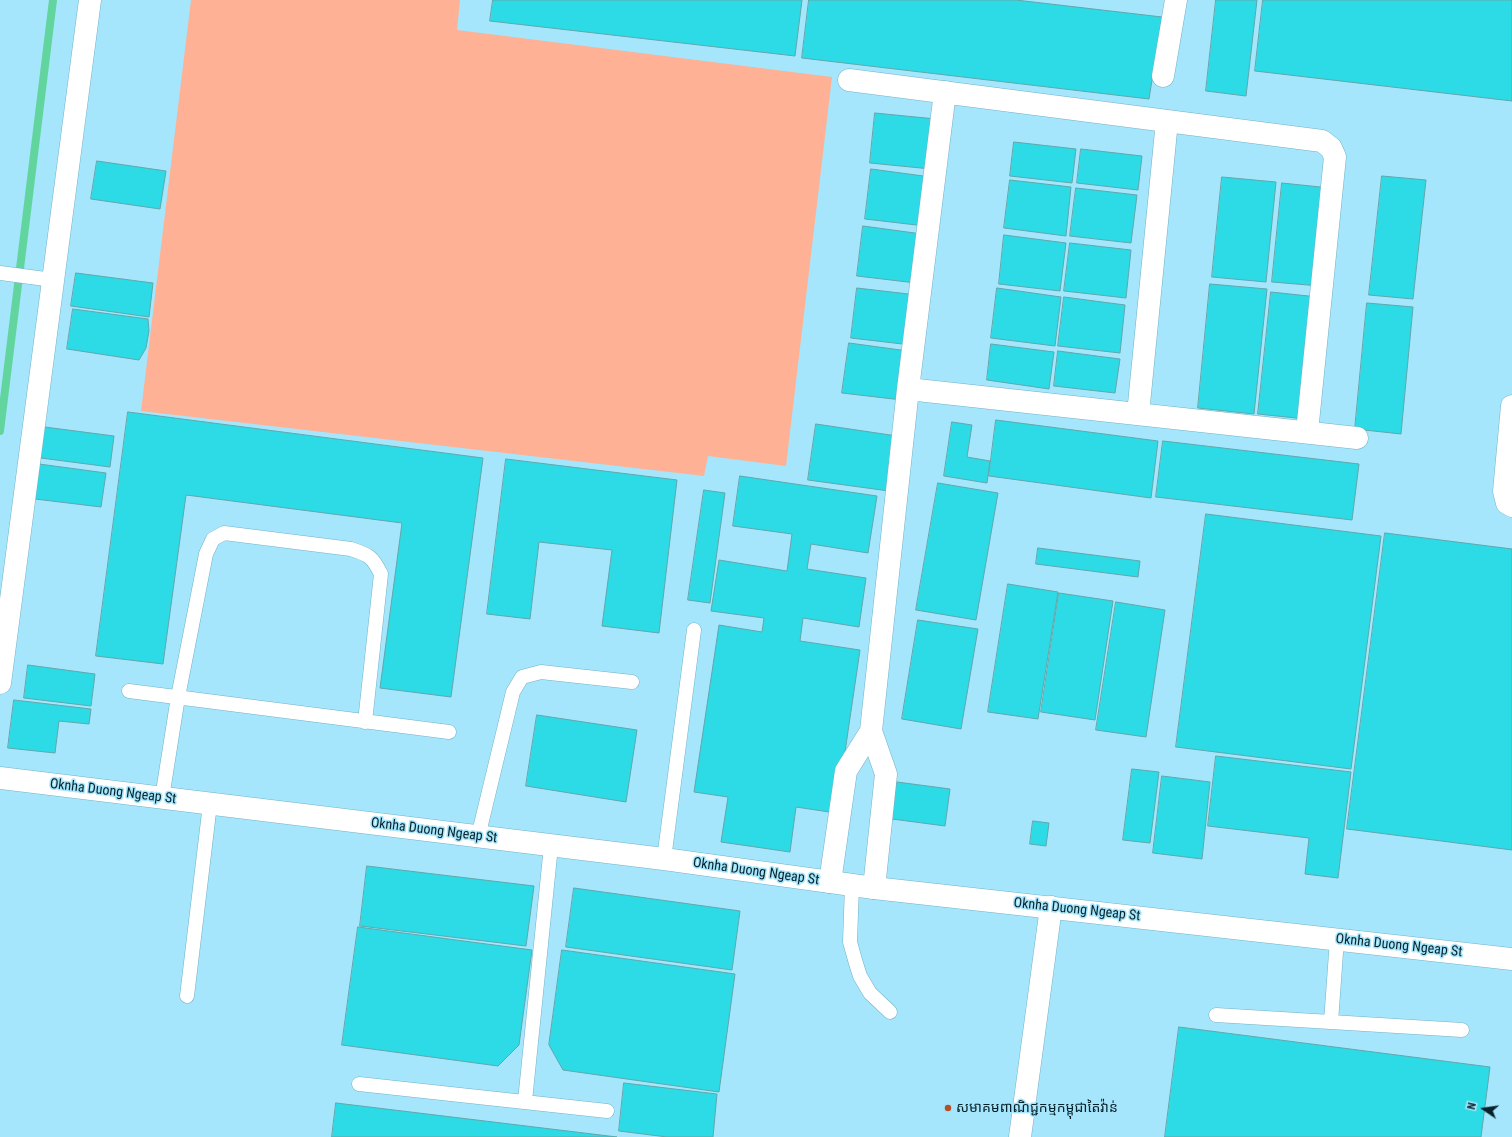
<!DOCTYPE html>
<meta charset="utf-8">
<style>
body{margin:0}
#map{position:relative;width:1512px;height:1137px;overflow:hidden;background:#a5e6fc;font-family:"Roboto Condensed",sans-serif}
canvas{display:block}
.north{position:absolute;left:1464px;top:1089px;width:40px;height:40px;-webkit-text-stroke:3px #a5e6fc;paint-order:stroke;rotate:283deg;font-size:11px;font-weight:700;line-height:16px;text-align:center;color:#07222a}
.north::after{content:'';display:block;margin:auto;width:14px;height:18px;background:#07222a;clip-path:polygon(50% 0,100% 100%,50% 72%,0 100%)}
</style>
<div id="map">
<canvas width="1512" height="1137"></canvas>
<div class="north">N</div>
</div>
<script>
const ctx = document.querySelector('canvas').getContext('2d');
ctx.lineJoin = 'round';
function paint(path, color) { ctx.fillStyle = color; ctx.fill(path, 'evenodd'); }
function strokePath(path, color, width, dash) { ctx.strokeStyle = color; ctx.lineWidth = width; ctx.lineCap = dash ? 'butt' : 'round'; ctx.setLineDash(dash || []); ctx.stroke(path); }
function label(font, color, halo, rows, align = 'center') {
  ctx.font = font + ' "Roboto Condensed","Noto Sans Khmer",sans-serif'; ctx.lineWidth = 3; ctx.setLineDash([]); ctx.textBaseline = 'middle'; ctx.strokeStyle = halo; ctx.fillStyle = color; for (const [text, x, y, turn = 0] of rows) {
    ctx.save(); ctx.translate(x, y); ctx.rotate((+turn || 0) * Math.PI / 180); ctx.textAlign = isNaN(turn) ? turn : align; if (halo) ctx.strokeText(text, 0, 0); ctx.fillText(text, 0, 0); ctx.restore();
  }
}
const green = new Path2D(`
 M191,0H460L457,30L832,77L786,466L708,456L704,476L141,411Z`);
const stream = new Path2D(`
 M0,431L53,0`);
const building = new Path2D(`
 M493,0H802L795,56L490,21Z
 M809,0H1016L1162,17L1149,99L802,58Z
 M1216,0H1257L1246,96L1206,91Z
 M1263,0H1512V101L1255,71Z
 M875,113L936,119L931,169L870,163Z
 M1014,142L1076,149L1072,183L1010,176Z
 M1081,149L1142,156L1138,190L1077,183Z
 M97,161L166,171L160,209L91,199Z
 M871,169L931,177L925,226L865,219Z
 M1382,176L1426,180L1413,299L1369,295Z
 M1222,177L1276,182L1266,282L1212,277Z
 M1010,180L1071,187L1066,236L1004,228Z
 M1282,183L1330,188L1320,286L1272,282Z
 M1076,188L1137,195L1131,243L1070,236Z
 M863,226L922,234L916,283L857,276Z
 M1004,235L1066,243L1060,291L999,284Z
 M1070,243L1131,250L1126,298L1064,291Z
 M76,273L153,283L149,317L71,306Z
 M1210,284L1267,289L1254,414L1198,408Z
 M857,288L917,295L911,345L851,338Z
 M997,288L1061,297L1055,346L991,338Z
 M1271,292L1318,297L1305,419L1258,414Z
 M1064,297L1125,305L1120,353L1058,346Z
 M1367,303L1413,307L1401,434L1355,429Z
 M73,309L148,319L149,331L146,348L139,360L67,349Z
 M849,343L908,351L902,400L842,393Z
 M991,344L1054,352L1049,389L987,380Z
 M1058,351L1120,359L1115,393L1054,386Z
 M128,412L483,458L451,697L380,688L402,523L186,495L163,664L96,656Z
 M996,420L1158,441L1151,498L989,476Z
 M952,422L972,425L967,457L990,461L987,483L944,476Z
 M816,424L897,436L889,491L808,480Z
 M37,426L114,436L110,467L33,457Z
 M1163,441L1359,464L1352,520L1156,497Z
 M506,459L677,480L659,633L602,626L612,550L539,542L530,619L487,614Z
 M39,464L106,473L101,507L35,499Z
 M740,476L877,496L868,553L811,544L807,569L866,578L859,627L803,618L800,641L860,650L836,813L796,807L790,852L721,842L728,797L694,792L719,625L762,632L764,618L711,611L719,560L787,571L792,534L733,526Z
 M938,483L998,493L976,620L916,610Z
 M704,490L725,493L710,603L688,600Z
 M1206,514L1381,536L1351,769L1176,747Z
 M1385,533L1512,549V850L1347,829Z
 M1038,548L1140,561L1138,577L1036,564Z
 M1008,584L1058,592L1038,719L988,712Z
 M1059,593L1113,601L1095,720L1041,712Z
 M1116,602L1165,610L1146,737L1096,730Z
 M918,620L978,629L961,729L902,719Z
 M28,665L95,674L91,706L24,698Z
 M14,700L91,709L89,724L59,721L55,753L8,748Z
 M537,715L637,730L626,802L526,786Z
 M1216,756L1351,772L1338,878L1305,874L1309,838L1208,826Z
 M1132,769L1159,772L1150,843L1123,840Z
 M1162,776L1210,782L1202,859L1153,853Z
 M897,782L950,789L945,826L892,819Z
 M1033,821L1049,823L1046,846L1030,844Z
 M367,866L534,886L526,946L360,926Z
 M574,888L740,911L732,970L566,947Z
 M358,927L532,950L519,1045L498,1066L342,1045Z
 M562,950L735,974L719,1092L563,1070L549,1045Z
 M1179,1027L1490,1067L1481,1137H1165Z
 M624,1083L717,1094L713,1137H667L619,1131Z
 M336,1103L617,1137H332Z`);
const service = new Path2D(`
 M0,273L53,280
 M129,691L449,732
 M162,798L178,697L206,554L213,539L224,533L351,549C369,555 372,556 381,574L365,722
 M478,837L513,692L522,677L541,672L632,682
 M664,859L694,630
 M852,885L850,942L855,960L860,976L870,993L890,1012
 M187,996L210,804
 M1216,1015L1462,1030
 M1331,1022L1337,939
 M359,1084L607,1111
 M525,1101L551,846`);
const minor = new Path2D(`
 M1163,76L1176,0
 M849,80L1322,141L1331,148L1335,157L1307,432
 M908,389L1357,438
 M1512,406L1504,491L1507,503L1512,506
 M1138,414L1167,121
 M0,683L90,0
 M830,882L846,771L871,731
 M874,888L886,774L871,731L908,389L945,92
 M1020,1137L1051,907`);
const tertiary = new Path2D(`
 M0,778L664,859L874,888L1512,959`);
const markers = [
 [948,1108,4,"#b54f25"]
];
const streetNames = [
 ["Oknha Duong Ngeap St",113,792,7],
 ["Oknha Duong Ngeap St",434,831,7],
 ["Oknha Duong Ngeap St",756,872,8],
 ["Oknha Duong Ngeap St",1077,910,6],
 ["Oknha Duong Ngeap St",1399,946,6]
];
const poiNames = [
 ["សមាគមពាណិជ្ជកម្មកម្ពុជាតៃវ៉ាន់",956,1108]
];
paint(green, '#feb195');
strokePath(stream, '#62d59f', 8);
paint(building, '#2cdbe5');
strokePath(building, '#60a7ab', 1);
strokePath(service, '#72b2c6', 15);
strokePath(minor, '#72b2c6', 23);
strokePath(tertiary, '#72b2c6', 23);
strokePath(service, '#fff', 14);
strokePath(minor, '#fff', 22);
strokePath(tertiary, '#fff', 22);
for (const [x, y, r, color] of markers) { const dot = new Path2D(); dot.arc(x, y, r, 0, 2 * Math.PI); ctx.fillStyle = color; ctx.fill(dot); strokePath(dot, '#a5e6fc', 1.5); }
label('14px', '#07222a', '#a5e6fc', streetNames);
label('14px', '#07222a', '#a5e6fc', poiNames, 'left');
</script>
